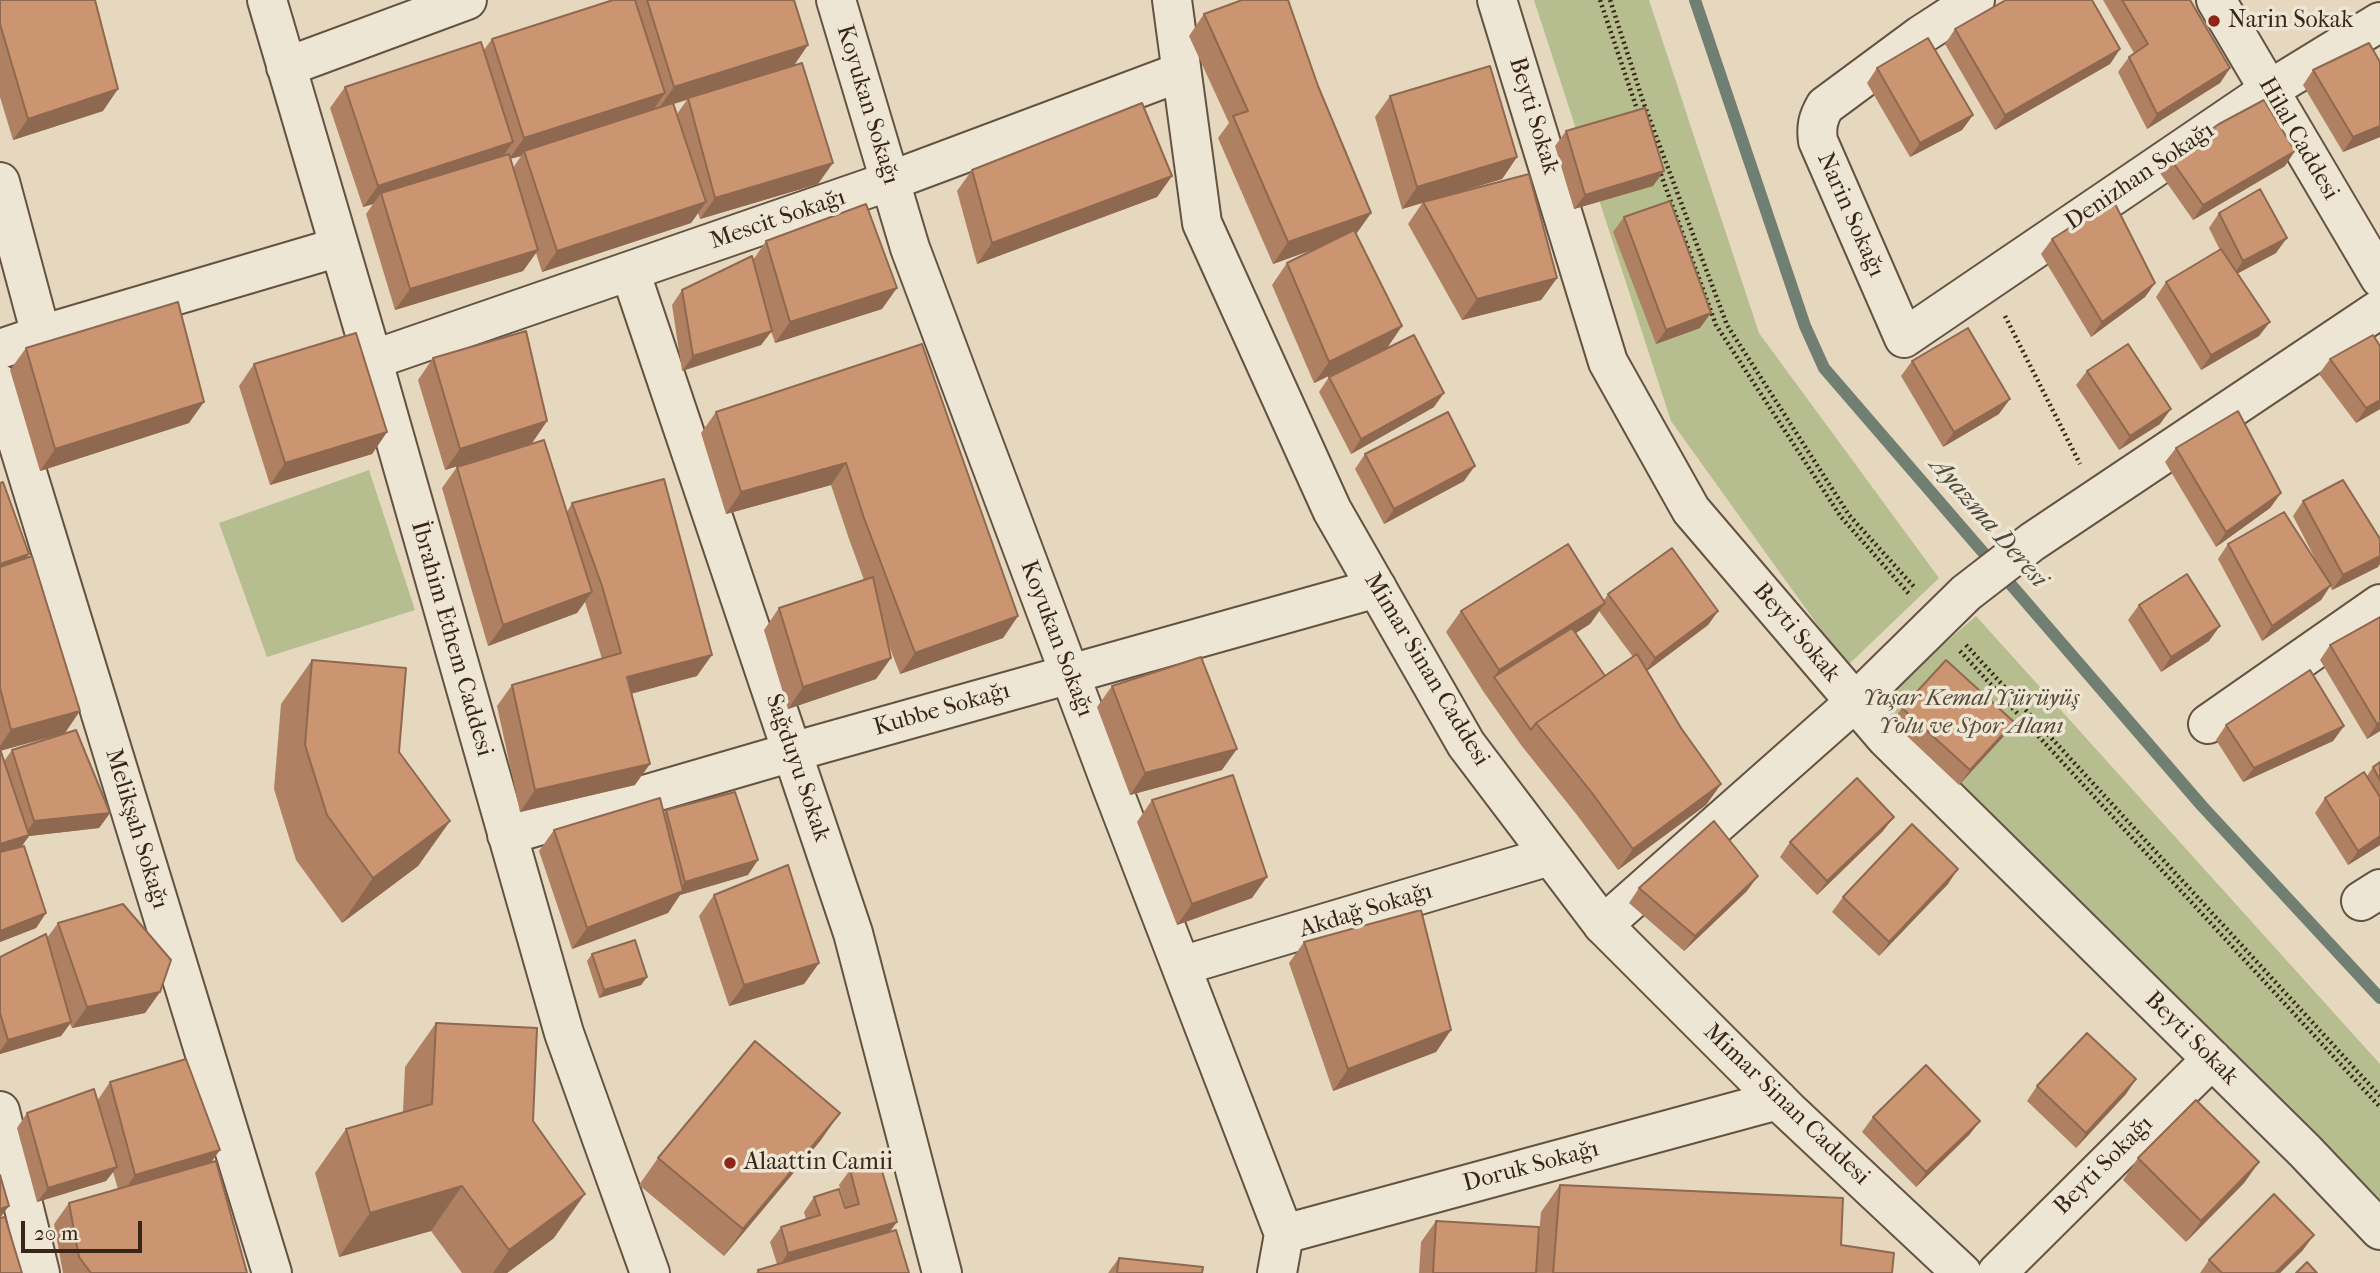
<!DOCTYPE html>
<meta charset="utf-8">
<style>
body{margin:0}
#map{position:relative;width:2380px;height:1273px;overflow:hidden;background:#e5d8be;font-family:"IM FELL French Canon",serif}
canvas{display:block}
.scale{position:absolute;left:21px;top:1221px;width:121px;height:32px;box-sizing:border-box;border:4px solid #392618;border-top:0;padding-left:9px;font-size:21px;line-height:24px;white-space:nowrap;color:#392618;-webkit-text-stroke:5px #eee6d5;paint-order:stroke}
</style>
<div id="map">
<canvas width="2380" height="1273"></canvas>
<div class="scale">20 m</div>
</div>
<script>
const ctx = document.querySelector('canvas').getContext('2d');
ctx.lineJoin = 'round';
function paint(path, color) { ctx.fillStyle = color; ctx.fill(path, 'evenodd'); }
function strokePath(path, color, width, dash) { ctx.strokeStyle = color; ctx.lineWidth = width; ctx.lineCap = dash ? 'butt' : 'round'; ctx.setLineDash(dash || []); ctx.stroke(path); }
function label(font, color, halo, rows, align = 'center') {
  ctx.font = font + ' "IM FELL French Canon",serif'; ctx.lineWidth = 7; ctx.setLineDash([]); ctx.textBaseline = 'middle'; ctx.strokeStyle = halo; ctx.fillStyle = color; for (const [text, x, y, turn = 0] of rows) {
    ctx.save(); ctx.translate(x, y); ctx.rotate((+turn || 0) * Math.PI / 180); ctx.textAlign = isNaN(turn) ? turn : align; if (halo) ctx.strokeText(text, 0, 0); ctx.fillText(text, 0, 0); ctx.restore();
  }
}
const green = new Path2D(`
 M1534,0H1649L1759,333L1939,578L1847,666L1671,421Z
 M369,470L415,610L267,657L219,523Z
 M1976,616L2380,1064V1227L1870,709Z`);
const stream = new Path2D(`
 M1695,0L1805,326L1824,368L2202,806L2380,998`);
const path = new Path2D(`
 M1600,0L1639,115
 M1610,0L1644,104L1727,325L1849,515L1916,589
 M1659,169L1716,325L1841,517L1910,595
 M2005,316L2080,464
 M1966,645L2380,1096
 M1960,651L2380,1107`);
const minor = new Path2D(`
 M267,0L368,344L564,1033L650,1273
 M836,0L910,248L1112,787L1284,1234L1277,1273
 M1497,0L1608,362L1691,510L1886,738L2305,1151L2380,1230
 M1975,0L1921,35L1825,106C1818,118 1816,127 1818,141L1904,338L2269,90L2380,22
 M286,67L467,0
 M0,182L41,335L339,247
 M630,271L853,933L942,1273
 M0,349L41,335
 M372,360L890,181L1181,72
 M0,384L272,1273
 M2208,724L2380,604
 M507,835L792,752L1377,588
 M2361,901L2380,889
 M1603,925L1855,702L1966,593L2032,542L2380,309
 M1181,966L1550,856
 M0,1111L40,1273
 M1284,1234L1778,1100
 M1997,1273L2212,1059`);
const tertiary = new Path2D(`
 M1172,0L1202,223L1332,510L1466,744L1603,925L1788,1110L1962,1273
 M2216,0L2380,278`);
const wall = new Path2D(`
 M0,0L103,111L13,140L0,97Z
 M613,0H794V65L818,184L700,219L698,213L691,223L542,272L536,253L523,271L395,310L366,214L373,204L363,207L330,108L345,87L483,51L492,39ZM687,100L677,114L674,104ZM521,156L513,168L510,159Z
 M2103,0H2190L2230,68L2220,83L2147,129L2118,72L2129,57L2134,53Z
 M1204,14L1371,213L1356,234L1402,326L1387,348L1314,383L1272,285L1287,263L1320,247L1273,264L1218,138L1229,123L1189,36Z
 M1955,29L2120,49L2110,64L1995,130L1945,44Z
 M2380,62V137L2343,152L2303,85L2313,70Z
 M1877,68L1973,115L1962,130L1910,157L1867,83Z
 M1390,96L1517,157L1502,179L1402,209L1375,117Z
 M1566,131L1653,186L1574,209L1555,146Z
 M2170,158L2285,166L2193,220L2160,173Z
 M972,170L1172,176L1157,197L977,264L957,191Z
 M1423,202L1557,278L1541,300L1462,320L1408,224Z
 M2219,213L2276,253L2238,273L2259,336L2201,370L2156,297L2166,282L2220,250L2209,228Z
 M1624,217L1700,328L1656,344L1613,232Z
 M2052,239L2155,283L2145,297L2091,337L2041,254Z
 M766,241L882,309L775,343L771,331L761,345L682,371L672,305L682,290L753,260Z
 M922,344L1018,616L1003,638L900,674L888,643L891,658L876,679L788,709L764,630L779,608L864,580L849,539L831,485L726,514L701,433L716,412Z
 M2380,346V409L2356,423L2319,374L2330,359Z
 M26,348L189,423L40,471L10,370Z
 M433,358L547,421L532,443L445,470L418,380Z
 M1912,361L1999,414L1943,447L1901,376Z
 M254,364L387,432L372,454L270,485L239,386Z
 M2087,371L2160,424L2119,450L2076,385Z
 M1329,377L1434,407L1351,454L1319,392Z
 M2176,448L2281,493L2270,508L2216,547L2165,462Z
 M1365,454L1464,481L1384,524L1355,469Z
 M457,467L567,512L572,503L697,676L632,693L635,785L520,812L497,706L512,685L602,659L585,602L577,613L488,646L442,488Z
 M0,483L25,559L65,733L1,750L4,761L12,750L110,813L99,828L29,836L21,847L46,913L36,928L0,942Z
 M2303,501L2378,567L2332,590L2330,586L2321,600L2262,641L2218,559L2228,544L2320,568L2293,516Z
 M1608,594L1718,611L1708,625L1647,671L1681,728L1721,784L1706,805L1618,870L1577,815L1521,745L1483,691L1446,632L1461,611L1604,600ZM1599,611L1633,657L1605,676L1576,633L1590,624Z
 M2139,605L2209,641L2161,672L2128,620Z
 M2380,617V731L2367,739L2320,660L2330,645Z
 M312,660L399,752L450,821L418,866L342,923L296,860L274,789L281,704Z
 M1112,686L1222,770L1130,795L1097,707Z
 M1902,708L2014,722L2003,737L1959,785L1892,722Z
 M2226,725L2344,726L2333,741L2243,782L2216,740Z
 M2380,762V845L2348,865L2315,813L2325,798L2367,776L2373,767Z
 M1152,800L1252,898L1177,925L1137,822Z
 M666,810L748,875L680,895L668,913L572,949L539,851L554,830L664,814Z
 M1883,831L1817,895L1780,857L1790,842Z
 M1948,884L1879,956L1832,912L1843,897Z
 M1639,888L1747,891L1684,951L1629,903Z
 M714,895L819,963L804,984L729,1006L699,916Z
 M58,923L160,992L145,1013L72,1028L70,1024L61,1036L0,1054V957L47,938Z
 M1304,942L1451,1030L1436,1052L1333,1091L1289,963Z
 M592,954L647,977L641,985L599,998L587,961Z
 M436,1023L533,1121L554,1238L507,1273H462L431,1231L339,1257L315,1173L346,1129L403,1112L405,1067Z
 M2136,1079L2126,1094L2076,1148L2027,1101L2037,1086Z
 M110,1082L212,1162L247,1273H63L54,1224L69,1203L118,1189L113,1172L106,1181L37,1202L17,1128L27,1113L97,1101Z
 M1873,1117L1980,1121L1969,1135L1916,1187L1862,1132Z
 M821,1140L724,1256L639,1185L658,1158Z
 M2138,1158L2259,1162L2244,1183L2186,1242L2123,1180Z
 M850,1170L890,1231L909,1273H756L758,1270L777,1264L770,1242L781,1227L806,1219L804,1212L814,1197L846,1208L839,1185Z
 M1560,1185L1841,1245L1892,1273H1536L1541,1212Z
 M1436,1221L1536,1273H1419L1421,1242Z
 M2303,1250L2280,1273H2200L2209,1260Z
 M1119,1258L1202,1273H1108Z`);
const shadedWall = new Path2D(`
 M808,45L793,67L659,108L674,87Z
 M2120,49L2110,64L1995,130L2005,115Z
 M2230,68L2220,83L2147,129L2157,114Z
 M118,89L103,111L13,140L28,119Z
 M665,93L650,114L524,151L521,156L509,159L524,138Z
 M1973,115L1962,130L1910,157L1920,143Z
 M2380,126V137L2343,152L2353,137Z
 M513,142L498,163L381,193L373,204L363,207L378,186Z
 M2295,151L2285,166L2193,220L2203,205Z
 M1517,157L1502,179L1402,209L1417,187Z
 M833,163L818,184L700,219L715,198Z
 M1664,171L1653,186L1574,209L1585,195Z
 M1172,176L1157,197L977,264L992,243Z
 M706,202L691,223L542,272L557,251Z
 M1371,213L1356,234L1273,264L1288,242Z
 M2287,238L2276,253L2233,276L2243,261Z
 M538,250L523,271L395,310L410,289Z
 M1557,278L1541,300L1462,320L1477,299Z
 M2155,283L2145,297L2091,337L2102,322Z
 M897,288L882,309L775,343L790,322Z
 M1711,313L1700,328L1656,344L1666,330Z
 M2270,322L2259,336L2201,370L2211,355Z
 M1402,326L1387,348L1314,383L1329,362Z
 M772,331L761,345L682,371L693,356Z
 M1444,393L1434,407L1351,454L1361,439Z
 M2010,399L1999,414L1943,447L1954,432Z
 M2380,400V409L2356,423L2366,408Z
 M204,402L189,423L40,471L55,449Z
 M2171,409L2160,424L2119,450L2130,436Z
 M547,421L532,443L445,470L460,449Z
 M387,432L372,454L270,485L285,463Z
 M846,463L831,485L726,514L741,492Z
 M1475,466L1464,481L1384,524L1394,509Z
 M2281,493L2270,508L2216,547L2226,532Z
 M29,554L18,569L0,575V564Z
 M2380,556V564L2378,567L2332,590L2343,575Z
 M2331,585L2321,600L2262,641L2272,626Z
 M592,592L577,613L488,646L503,625Z
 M1605,603L1590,624L1498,682L1494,677L1499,670Z
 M1718,611L1708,625L1644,673L1655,658Z
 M1018,616L1003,638L900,674L915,653Z
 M2220,626L2209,641L2161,672L2171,657Z
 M712,655L697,676L612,699L627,677Z
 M891,658L876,679L788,709L803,687Z
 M80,711L65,733L0,751V746L11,730Z
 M2014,722L2003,737L1959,785L1970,770Z
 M2380,722V731L2367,739L2377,724Z
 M2344,726L2333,741L2243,782L2254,768Z
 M1237,749L1222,770L1130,795L1145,773Z
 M650,764L635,785L520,812L535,790Z
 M1721,784L1706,805L1618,870L1633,849Z
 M110,813L99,828L29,836L19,850L0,856V844L24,836L34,821Z
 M1894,817L1883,831L1817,895L1827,881Z
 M450,821L418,866L342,923L373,878Z
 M2380,836V845L2348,865L2358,851Z
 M758,860L748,875L680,895L668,913L572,949L587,928L677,893L685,882Z
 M1958,869L1948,884L1879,956L1889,942Z
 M1758,876L1747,891L1684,951L1695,936Z
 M1267,877L1252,898L1177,925L1192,904Z
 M46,913L36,928L0,942V931Z
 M819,963L804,984L729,1006L744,985Z
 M647,977L641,985L599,998L604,990Z
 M160,992L145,1013L72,1028L87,1007Z
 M71,1022L61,1036L0,1054V1051L8,1040Z
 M1451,1030L1436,1052L1333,1091L1348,1069Z
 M2136,1079L2126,1094L2076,1148L2086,1133Z
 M840,1113L821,1140L724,1256L743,1229Z
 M1980,1121L1969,1135L1916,1187L1926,1172Z
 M220,1150L205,1171L120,1197L135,1175Z
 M2259,1162L2244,1183L2186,1242L2201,1221Z
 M117,1167L106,1181L37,1202L48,1188Z
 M462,1186L431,1231L339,1257L370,1213Z
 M585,1194L554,1238L507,1273H493L509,1250Z
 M9,1206L0,1218V1209Z
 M897,1222L886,1237L778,1268L788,1253Z
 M2314,1235L2303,1250L2280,1273H2275Z`);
const building = new Path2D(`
 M0,0H95L118,89L28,119L0,24Z
 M613,0H635L665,93L524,138L492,39Z
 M647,0H794L808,45L674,87Z
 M1242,0H1288L1318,86L1371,213L1288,242L1233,116L1248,111L1204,14Z
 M2006,0H2092L2120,49L2005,115L1955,29Z
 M2122,0H2190L2230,68L2157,114L2129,57L2148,44Z
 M1928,38L1973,115L1920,143L1877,68Z
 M481,42L513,142L378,186L345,87Z
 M2369,43L2380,62V126L2353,137L2313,70Z
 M802,63L833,163L715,198L688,98Z
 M1490,66L1517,157L1417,187L1390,96Z
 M2264,100L2295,151L2203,205L2170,158L2219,124Z
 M673,103L706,202L557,251L524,151Z
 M1142,103L1172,176L992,243L972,170Z
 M1645,108L1664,171L1585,195L1566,131Z
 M509,154L538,250L410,289L381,193Z
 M1529,174L1557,278L1477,299L1423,202Z
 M2260,189L2287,238L2243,261L2219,213Z
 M2113,200L2155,283L2102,322L2052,239Z
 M1670,201L1711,313L1666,330L1624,217Z
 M866,204L897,288L790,322L766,241Z
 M1354,230L1402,326L1329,362L1287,263Z
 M2221,249L2270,322L2211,355L2166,282Z
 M752,256L772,331L693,356L682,290Z
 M178,302L204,402L55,449L26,348Z
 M1968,328L2010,399L1954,432L1912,361Z
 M526,331L547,421L460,449L433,358Z
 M356,333L387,432L285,463L254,364Z
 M1414,335L1444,393L1361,439L1329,377Z
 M2373,335L2380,346V400L2366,408L2330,359Z
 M922,344L1018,616L915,653L864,518L846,463L741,492L716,412Z
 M2128,344L2171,409L2130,436L2087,371Z
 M2238,411L2281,493L2226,532L2176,448Z
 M1448,412L1475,466L1394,509L1365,454Z
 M544,440L592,592L503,625L457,467Z
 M664,479L712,655L627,677L650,764L535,790L512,685L621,653L602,586L572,503Z
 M2343,480L2380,539V556L2343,575L2303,501Z
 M3,482L29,554L0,564V483Z
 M2284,512L2331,585L2272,626L2228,544Z
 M1568,544L1605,603L1499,670L1461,611Z
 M1672,548L1718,611L1655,658L1608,594Z
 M32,556L80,711L11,730L0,688V567Z
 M2187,574L2220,626L2171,657L2139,605Z
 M873,577L891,658L803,687L779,608Z
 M2380,617V722L2377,724L2330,645Z
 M1572,628L1605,676L1536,723L1531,730L1494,677Z
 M1637,654L1681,728L1721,784L1633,849L1592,793L1536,723Z
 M1201,657L1237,749L1145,773L1112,686Z
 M312,660L406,668L399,752L450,821L373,878L327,815L305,745Z
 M1946,660L2014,722L1970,770L1902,708Z
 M2310,670L2344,726L2254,768L2226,725Z
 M76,730L110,813L34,821L12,750Z
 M0,749L29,835L0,844Z
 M2380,762V780L2373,767Z
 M2364,772L2380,797V836L2358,851L2325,798Z
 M1233,775L1267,877L1192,904L1152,800Z
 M1857,778L1894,817L1827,881L1790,842Z
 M735,792L758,860L685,882L666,810Z
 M660,798L683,891L587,928L554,830Z
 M1714,821L1758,876L1695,936L1639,888Z
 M1912,824L1958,869L1889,942L1843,897Z
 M24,846L46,913L0,931V852Z
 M788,865L819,963L744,985L714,895Z
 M123,904L171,960L160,992L87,1007L58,923Z
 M1421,910L1451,1030L1348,1069L1304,942Z
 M46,934L71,1022L8,1040L0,1013V957Z
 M635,940L647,977L604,990L592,954Z
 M436,1023L537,1028L533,1121L585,1194L509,1250L462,1186L370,1213L346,1129L432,1104Z
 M2087,1033L2136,1079L2086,1133L2037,1086Z
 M755,1041L840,1113L743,1229L658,1158Z
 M186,1059L220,1150L135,1175L110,1082Z
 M1926,1065L1980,1121L1926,1172L1873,1117Z
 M94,1089L117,1167L48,1188L27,1113Z
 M2196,1100L2259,1162L2201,1221L2138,1158Z
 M216,1161L247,1273H91L79,1257L69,1203Z
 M879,1161L897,1222L788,1253L781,1227L820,1215L814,1197L839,1189L845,1208L859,1204L850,1170Z
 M0,1175L9,1206L0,1209Z
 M1560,1185L1843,1198L1841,1245L1894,1253L1892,1273H1553Z
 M2274,1194L2314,1235L2275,1273H2222L2209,1260Z
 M5,1217L22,1273H0V1218Z
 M1436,1221L1539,1227L1536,1273H1433Z
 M896,1230L909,1273H759L758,1270Z
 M1119,1258L1203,1267L1202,1273H1117Z
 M2307,1262L2317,1273H2296Z`);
const markers = [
 [2214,21,7,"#8f2418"],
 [730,1163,7,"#8f2418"]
];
const poiNames = [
 ["Narin Sokak",2228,21],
 ["Alaattin Camii",744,1163]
];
const streetNames = [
 ["Koyukan Sokağı",867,105,73],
 ["Beyti Sokak",1533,116,73],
 ["Hilal Caddesi",2298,139,60],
 ["Denizhan Sokağı",2140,177,-34],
 ["Narin Sokağı",1850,215,66],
 ["Mescit Sokağı",778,220,-19],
 ["Beyti Sokak",1796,633,50],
 ["İbrahim Ethem Caddesi",451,639,74],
 ["Koyukan Sokağı",1056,639,69],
 ["Mimar Sinan Caddesi",1426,670,59],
 ["Kubbe Sokağı",942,710,-16],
 ["Sağduyu Sokak",797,768,71],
 ["Melikşah Sokağı",136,829,73],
 ["Akdağ Sokağı",1366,911,-17],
 ["Beyti Sokak",2191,1039,45],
 ["Mimar Sinan Caddesi",1786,1105,44],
 ["Beyti Sokağı",2104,1166,-45],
 ["Doruk Sokağı",1531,1167,-15]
];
const parkNames = [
 ["Yaşar Kemal Yürüyüş",1971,699],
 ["Yolu ve Spor Alanı",1971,727]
];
const waterNames = [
 ["Ayazma Deresi",1988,523,49]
];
paint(green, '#b6be90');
strokePath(stream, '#717f72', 12);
strokePath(minor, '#645242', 42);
strokePath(tertiary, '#645242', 42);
strokePath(path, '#392618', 4.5, [2, 3.5]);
strokePath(minor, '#eee6d5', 38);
strokePath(tertiary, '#eee6d5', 38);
paint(wall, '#af8062');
paint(shadedWall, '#8f6850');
paint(building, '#cc9572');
strokePath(building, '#8f6850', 2);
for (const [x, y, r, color] of markers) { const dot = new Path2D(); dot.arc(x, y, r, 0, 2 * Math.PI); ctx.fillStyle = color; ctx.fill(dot); strokePath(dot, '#eee6d5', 2.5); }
label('24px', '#392618', '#eee6d5', poiNames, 'left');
label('24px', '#392618', '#eee6d5', streetNames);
label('italic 24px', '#584c36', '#eee6d5', parkNames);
label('italic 26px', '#504b3e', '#eee6d5', waterNames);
</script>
